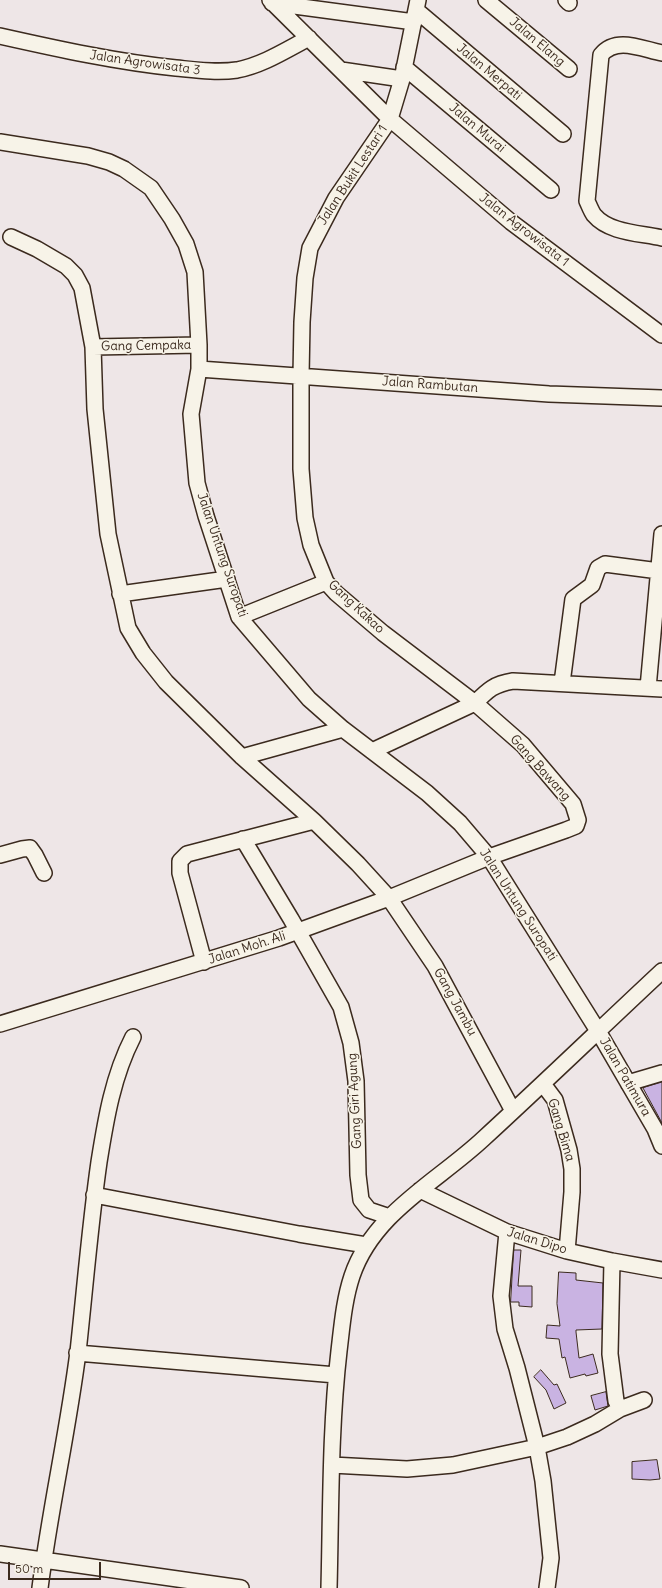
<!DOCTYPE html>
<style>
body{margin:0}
#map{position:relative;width:662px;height:1588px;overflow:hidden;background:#eee6e7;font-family:Delius,sans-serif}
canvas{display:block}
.scale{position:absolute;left:8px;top:1562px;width:93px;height:18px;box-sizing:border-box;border:2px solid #3b2a1e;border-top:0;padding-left:5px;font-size:12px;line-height:14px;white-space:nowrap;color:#3b2a1e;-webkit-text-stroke:3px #f7f3e8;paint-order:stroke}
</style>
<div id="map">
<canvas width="662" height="1588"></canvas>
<div class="scale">50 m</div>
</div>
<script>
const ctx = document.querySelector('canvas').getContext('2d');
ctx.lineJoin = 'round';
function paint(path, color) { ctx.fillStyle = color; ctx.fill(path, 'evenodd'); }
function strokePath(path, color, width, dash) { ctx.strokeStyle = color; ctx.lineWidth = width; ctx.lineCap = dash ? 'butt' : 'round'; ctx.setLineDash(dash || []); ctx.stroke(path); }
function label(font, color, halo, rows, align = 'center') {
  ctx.font = font + ' Delius,sans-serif'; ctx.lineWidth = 3; ctx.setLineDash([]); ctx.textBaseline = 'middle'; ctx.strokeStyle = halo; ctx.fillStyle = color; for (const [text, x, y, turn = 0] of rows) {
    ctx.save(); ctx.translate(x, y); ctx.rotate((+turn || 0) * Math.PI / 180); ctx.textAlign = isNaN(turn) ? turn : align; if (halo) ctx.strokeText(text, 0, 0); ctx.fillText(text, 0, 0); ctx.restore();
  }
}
const building = new Path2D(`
 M662,1082V1123L643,1088Z
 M514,1250H521L518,1286H532V1307L519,1306V1302H511Z
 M559,1272L576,1273V1280L603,1283L602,1329L576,1330V1332L579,1358L593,1354L598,1373L586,1376L585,1374L570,1378L565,1357L562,1358L559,1339L546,1338L547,1325L560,1326L557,1304Z
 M541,1370L554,1385L557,1384L566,1403L554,1409L546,1390L534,1377Z
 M606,1392L608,1406L595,1410L591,1396Z
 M657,1460L660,1479L650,1480L632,1479V1462Z`);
const minor = new Path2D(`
 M270,0L390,119L511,222L662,335
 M486,0L569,69
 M566,0L569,3
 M272,3L414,22
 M416,10L563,134
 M0,36C58,49 117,62 176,68C196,70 217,73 237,70C263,65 286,50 309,38
 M662,53C642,49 616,36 601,55L587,201C589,205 591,211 594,215C609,233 640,233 662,238
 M404,67L551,190
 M341,70L402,79
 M0,142L88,156L109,162L124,169L151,188L172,219L186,244L195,272L199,345V369L191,414L197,483L206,516L239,617L309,699L343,729L427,793L460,823L489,857L598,1031L655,1129L662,1146
 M11,237L37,249L66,266L75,275L82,288L93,347L95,409L108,534L128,628L143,653L166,682L242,757L314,821L358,864L389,898L435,966L513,1111
 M93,347L199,345
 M199,369L549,394L662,398
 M120,594L227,579
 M239,617L326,582
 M562,683L573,599L592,585L598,568L605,564L659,571
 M648,688L662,534
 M372,751L475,703C488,690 494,684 513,681L662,689
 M242,757L343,729
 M243,839L291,919L341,1007L351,1043L356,1081L358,1175L361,1200L369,1210L390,1217
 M0,855L22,849L30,848L35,855L44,873
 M204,962L180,873V861L187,854L314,821
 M0,1024L279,938L389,898L489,857L566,830L576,826L578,820L573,804L523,745L475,703L383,633L336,593L326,582L311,545L305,518L301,469V376L302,322L305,278L310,248L336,198L390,119L402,79L418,0
 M628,1083L662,1073
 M543,1084L555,1100L569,1150L572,1169V1192L567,1251
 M420,1190L507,1232L567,1251L612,1261L662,1270
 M94,1195L299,1234L366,1245
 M507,1232L501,1296L505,1329L517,1368L537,1447L543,1481L551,1558L547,1588
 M612,1261L610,1354L616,1401L620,1409
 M77,1353L336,1375
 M332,1465L407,1469L453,1465L537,1447L567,1437L595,1424L620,1409L644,1400
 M0,1554L241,1588
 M40,1588C50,1509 68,1431 78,1352C85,1288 90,1225 99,1162C106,1118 113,1076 133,1037
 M329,1588C331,1509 330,1429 339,1351C342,1326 344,1300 352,1276C373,1213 437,1182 483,1139C543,1084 602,1027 662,971`);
const streetNames = [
 ["Jalan Elang",537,42,40],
 ["Jalan Agrowisata 3",145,63,8],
 ["Jalan Merpati",489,72,40],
 ["Jalan Murai",477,128,40],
 ["Jalan Bukit Lestari 1",353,175,-57],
 ["Jalan Agrowisata 1",524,230,38],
 ["Gang Cempaka",146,346,-1],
 ["Jalan Rambutan",430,385,4],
 ["Jalan Untung Suropati",222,555,71],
 ["Gang Kakao",356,607,43],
 ["Gang Bawang",540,768,48],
 ["Jalan Untung Suropati",518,905,57],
 ["Jalan Moh. Ali",247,948,-18],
 ["Gang Jambu",455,1002,61],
 ["Jalan Patimura",625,1077,60],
 ["Gang Giri Agung",355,1101,-93],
 ["Gang Bima",561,1130,73],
 ["Jalan Dipo",537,1241,17]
];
paint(building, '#c9b3e2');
strokePath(building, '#3b2a1e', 1);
strokePath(minor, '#3b2a1e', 18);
strokePath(minor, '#f7f3e8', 15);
label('13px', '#3b2a1e', '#f7f3e8', streetNames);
</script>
